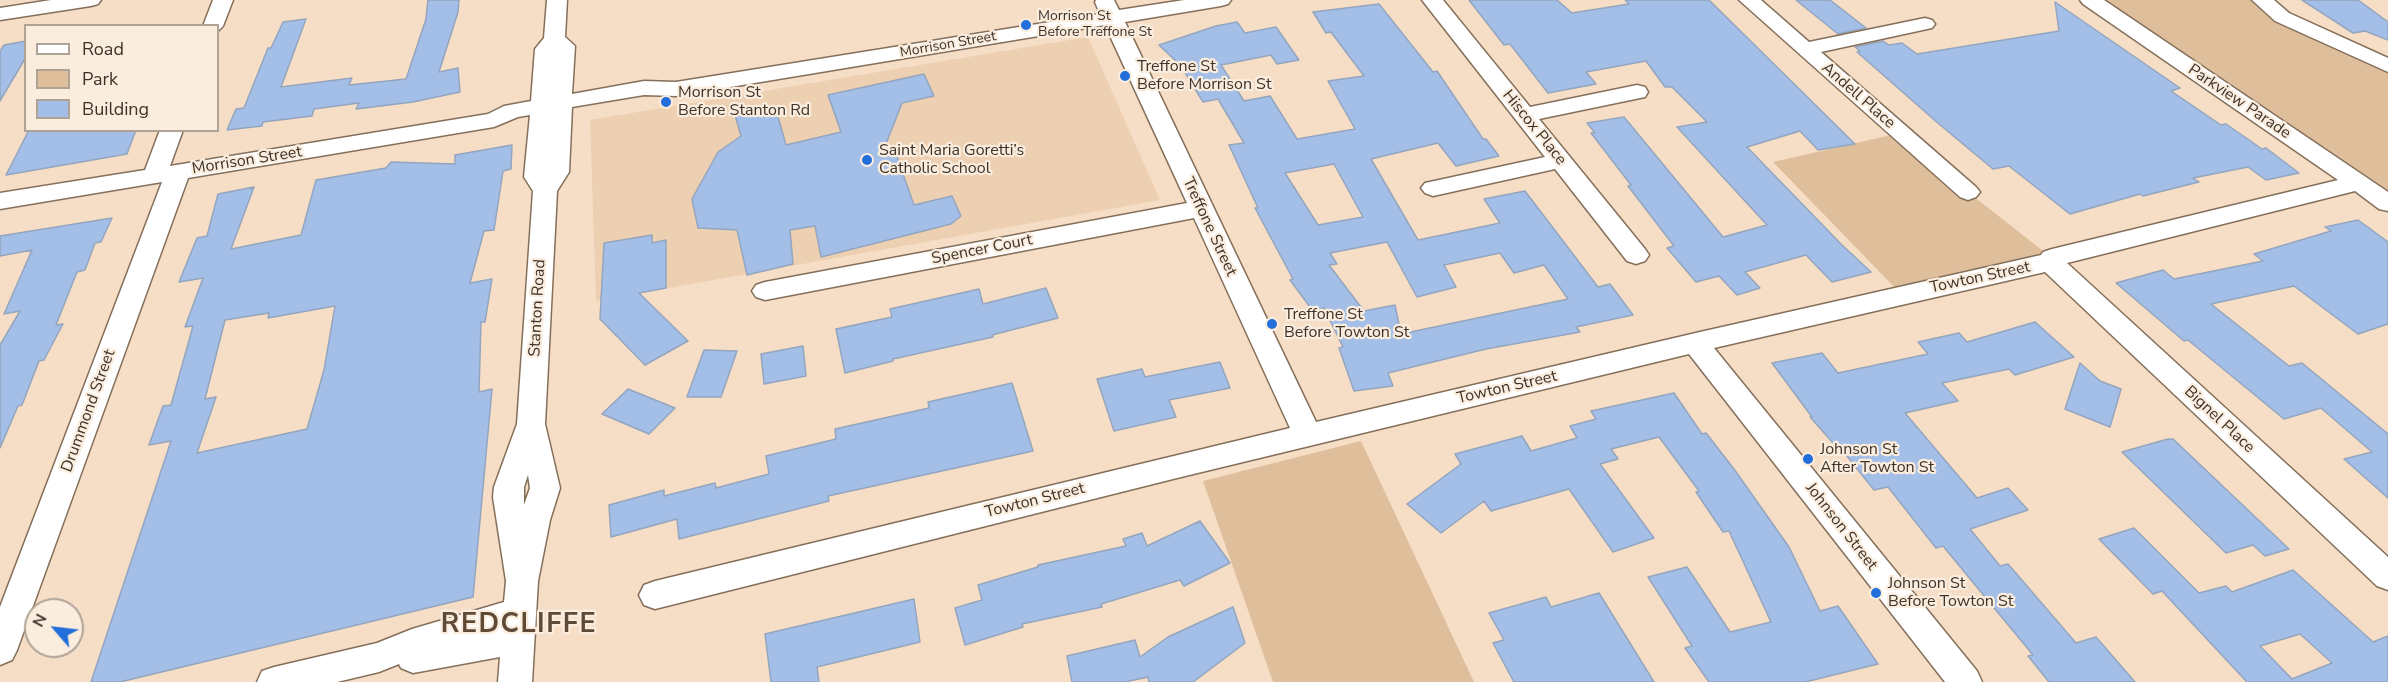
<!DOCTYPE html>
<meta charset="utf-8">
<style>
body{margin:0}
#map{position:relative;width:2388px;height:682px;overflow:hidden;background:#f6dec6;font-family:"Nunito Sans",sans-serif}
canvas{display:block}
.legend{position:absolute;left:24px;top:24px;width:195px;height:108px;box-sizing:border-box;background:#fbedde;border:2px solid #afa396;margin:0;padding:8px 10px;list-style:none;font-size:18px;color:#3d332a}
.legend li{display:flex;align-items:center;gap:12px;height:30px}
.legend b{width:30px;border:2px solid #afa396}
.north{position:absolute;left:24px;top:598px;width:60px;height:60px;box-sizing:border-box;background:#fbedde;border:2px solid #afa396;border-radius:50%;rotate:298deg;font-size:16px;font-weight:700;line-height:24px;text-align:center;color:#3d332a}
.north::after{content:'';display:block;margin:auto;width:21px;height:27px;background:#226eda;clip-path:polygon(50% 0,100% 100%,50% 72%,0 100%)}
</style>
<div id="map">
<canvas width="2388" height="682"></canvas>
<ul class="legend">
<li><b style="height:8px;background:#fff"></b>Road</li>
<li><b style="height:16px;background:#dfbe9c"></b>Park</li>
<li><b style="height:16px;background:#a3bee7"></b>Building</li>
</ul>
<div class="north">N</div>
</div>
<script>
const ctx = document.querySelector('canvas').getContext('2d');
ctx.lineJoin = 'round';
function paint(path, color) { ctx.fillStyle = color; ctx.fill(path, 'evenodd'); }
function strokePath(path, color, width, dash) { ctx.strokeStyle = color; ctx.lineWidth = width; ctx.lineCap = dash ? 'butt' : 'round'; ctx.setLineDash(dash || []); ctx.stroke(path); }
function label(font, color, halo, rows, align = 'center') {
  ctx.font = font + ' "Nunito Sans",sans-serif'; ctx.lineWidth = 4.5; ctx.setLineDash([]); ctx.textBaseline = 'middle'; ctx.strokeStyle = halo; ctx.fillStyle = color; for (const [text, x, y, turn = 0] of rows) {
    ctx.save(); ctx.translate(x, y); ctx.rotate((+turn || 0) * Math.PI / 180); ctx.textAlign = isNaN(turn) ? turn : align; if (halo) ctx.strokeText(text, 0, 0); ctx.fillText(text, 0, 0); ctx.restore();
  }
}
const built = new Path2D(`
 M1088,37L1160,200L596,301L590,120Z`);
const green = new Path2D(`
 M2090,0H2262L2388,66V203Z
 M1900,133L1968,192L2052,258L1902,295L1773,162Z
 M1361,441L1474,682H1273L1203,481Z`);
const building = new Path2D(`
 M428,0H459L458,12L439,72L458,68L460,92L413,102L356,109L359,103L314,109L312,116L263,122L262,126L227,130L236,109L244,108L268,48H271L283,22L306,19L281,87L352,78L349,85L406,79L426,19Z
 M1469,0H1557L1572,13L1629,4L1625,0H1709L1855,144L1818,150L1800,131L1747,147L1841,244L1871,272L1832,282L1806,255L1745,272L1760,288L1737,295L1719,276L1696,282L1667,248L1674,246L1628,186L1631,185L1591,133H1595L1587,123L1624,117L1723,237L1767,225L1677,127L1707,122L1672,87H1665L1646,61L1586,72L1596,84L1548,93L1510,44L1504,45Z
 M1796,0H1830L1866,28L1838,34Z
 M2302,0H2358L2388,22V40L2365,31L2353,33Z
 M2055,2L2180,88L2171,91L2221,125L2226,124L2262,149L2266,148L2299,173L2266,180L2248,167L2193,178L2199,182L2143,196L2140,194L2070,214L2009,166L1993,169L1939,124L1857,52L1860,51L1855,47L1883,41L1889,45L1902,43L1917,54L2059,31Z
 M1379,4L1433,72L1437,71L1483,139H1486L1499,156L1456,166L1438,143L1371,159L1418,240L1500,223L1484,199L1525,191L1598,287L1610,284L1633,315L1576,327L1580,332L1486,349L1388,373L1393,386L1354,391L1339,348L1343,347L1324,308L1313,311L1290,280L1293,279L1255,208H1258L1229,145L1244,143L1218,99L1203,102L1181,66L1159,45L1216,26L1237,22L1245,33L1276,27L1299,60L1277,64L1271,55L1221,65L1244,101L1270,96L1297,139L1355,129L1328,81L1364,76L1331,32L1326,33L1313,12ZM1334,164L1363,217L1318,225L1285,173ZM1387,242L1417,297L1456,287L1444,265L1500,253L1514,273L1544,265L1568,299L1401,334L1395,305L1364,311L1329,265L1337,264L1330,253Z
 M26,41V57L0,101V51L4,45Z
 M924,74L934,96L902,103L884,149L896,154L914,205L952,196L961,216L951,224L821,257L815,226L790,230L793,264L747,275L737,230L698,228L692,199L718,152L741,136L735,115L775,106L786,145L841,132L828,95Z
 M29,130H136L127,154L6,175Z
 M512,145L511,169L503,171L494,230L484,231L470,283L492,279L485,322H481L479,392L492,389L473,597L120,682H91L171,441L149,445L163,406L171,405L193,326L185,327L203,278L179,282L197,238L207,236L218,194L254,187L231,249L301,235L316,180L386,168L391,162L455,164V155ZM335,306L324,370L307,429L197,453L216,397L205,399L225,320L269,313L268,318Z
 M112,218L101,242L95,243L85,270L77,272L56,325L63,324L44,360L39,361L22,405L18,406L0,448V345L20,311L4,314L32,250L0,256V236Z
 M2358,220L2388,242V324L2358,334L2294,286L2211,304L2289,366L2302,363L2388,434V498L2344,459L2372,452L2321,408L2284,419L2188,340L2184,341L2116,283L2163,270L2174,279L2263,261L2254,254L2331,231L2325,227Z
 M652,235V243L666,240V288L639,293L688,341L645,365L600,319L604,243Z
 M1046,288L1058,318L992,335L993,337L893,359V361L845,373L836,329L892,317L890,309L979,289L983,304Z
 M2035,322L2074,357L2015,375L2009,369L1942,383L1958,401L1905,413L1977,498L2008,488L2028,510L1970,529L2000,566L2008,564L2076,643L2096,637L2135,682H2049L2028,656L2033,655L1943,546L1936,548L1888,487L1874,490L1843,451L1841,452L1810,417H1812L1772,363L1822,353L1838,373L1928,354L1918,342L1959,333L1967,342Z
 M803,346L806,376L764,384L761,354Z
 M704,350L737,351L721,397H687Z
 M1220,362L1230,388L1169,400L1176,417L1114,431L1097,379L1142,369L1145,377Z
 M2080,363L2100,381L2121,389L2110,427L2065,409Z
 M1012,383L1033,451L828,496L829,501L679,539L677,519L611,537L609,505L664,490V496L715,483L716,488L769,474L766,456L836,439L835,429L929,408L928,402Z
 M628,389L675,408L649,434L602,414Z
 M1674,393L1702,434L1706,433L1734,469L1789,547L1820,611L1838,606L1878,664L1805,682H1709L1685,648L1692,646L1648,577L1687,567L1730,632L1771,622L1729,531L1723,532L1696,492L1699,491L1659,437L1611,449L1618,459L1600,464L1654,538L1613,552L1569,489L1491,511L1484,501L1441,533L1407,504L1461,464L1455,454L1522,436L1531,451L1577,438L1570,426L1596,419L1591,411Z
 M2168,439H2173L2289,549L2265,556L2253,545L2226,553L2122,452Z
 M1200,521L1230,563L1184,586L1180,580L1101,604L1102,607L1022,624L1023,627L965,645L955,608L982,600L978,585L1038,567V565L1126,546L1123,539L1142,533L1147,546Z
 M2134,528L2199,593L2226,586L2232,592L2293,570L2373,642L2388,636V682H2247L2162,591L2153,594L2099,539ZM2300,634L2332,663L2292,679L2260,646Z
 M1599,593L1654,682H1514L1493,643L1504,640L1489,613L1546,597L1551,607Z
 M914,599L920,642L817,667L819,682H771L765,634Z
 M1233,607L1245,643L1193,682H1149L1148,677L1125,682H1072L1067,656L1135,640L1140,657L1168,637Z`);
const minor = new Path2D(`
 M51,0H101L98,4L91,6L0,20V8Z
 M213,0H233L223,26L218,31V26H203Z
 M547,0H567L565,37L575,46L572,94L644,81L676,82L1100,14L1095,2L1096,0H1114L1119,10L1184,0H1231L1228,4L1221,6L1125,22L1316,422L1700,332L2041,255L2043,252L2052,249L2338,180L2083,4L2080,0H2104L2388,192V211L2379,209L2355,191L2067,263L2388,557V590L2377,586L2045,272L1714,348L1977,671L1982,682H1945L1689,354L1177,478L655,609L644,605L639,595L644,585L655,581L1290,428L1194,218L765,300L756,297L752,291L756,285L765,282L1187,203L1105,25L676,96L644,95L572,107L569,172L557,191L545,424L560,488L550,520L538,581L532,682H498L500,657L413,673L401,668L399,664L379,672L337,682H257L262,671L274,667L377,643L412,629L504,602L506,581L493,497L494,487L517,424L533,191L524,177L530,115L518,117L494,127L188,178L17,650L12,660L0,665V607L162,182L0,209V193L145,170L160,130H183L170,166L488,114L504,106L531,101L535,49L544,38ZM528,475L530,488L524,505V487Z
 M1422,0H1443L1530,107L1637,85L1645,87L1648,92L1645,97L1539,119L1645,249L1649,255L1645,261L1636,264L1627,261L1555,169L1433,196L1425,193L1421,188L1425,183L1545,157Z
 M1739,0H1761L1809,42L1925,18L1932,20L1935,24L1932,28L1821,52L1976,187L1980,192L1976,197L1968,200L1960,197Z
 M2252,0H2274L2289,13L2388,58V72L2275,21Z`);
const markers = [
 [1026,25,6,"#226eda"],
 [1125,76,6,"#226eda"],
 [666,102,6,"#226eda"],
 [867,160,6,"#226eda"],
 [1272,324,6,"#226eda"],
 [1808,459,6,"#226eda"],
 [1876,593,6,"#226eda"]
];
const farPoinames = [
 ["Morrison St",1038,17],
 ["Before Treffone St",1038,33]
];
const farStreetnames = [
 ["Morrison Street",948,45,-10]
];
const poiNames = [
 ["Treffone St",1137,67],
 ["Before Morrison St",1137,85],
 ["Morrison St",678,93],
 ["Before Stanton Rd",678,111],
 ["Saint Maria Goretti’s",879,151],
 ["Catholic School",879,169],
 ["Treffone St",1284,315],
 ["Before Towton St",1284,333],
 ["Johnson St",1820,450],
 ["After Towton St",1820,468],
 ["Johnson St",1888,584],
 ["Before Towton St",1888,602]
];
const streetNames = [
 ["Andell Place",1858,96,41],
 ["Parkview Parade",2239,102,34],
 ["Hiscox Place",1534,128,51],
 ["Morrison Street",247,161,-9],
 ["Treffone Street",1209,227,65],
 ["Spencer Court",982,250,-11],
 ["Towton Street",1980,278,-12],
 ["Stanton Road",538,308,-87],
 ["Towton Street",1507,388,-13],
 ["Drummond Street",89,411,-70],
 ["Bignel Place",2219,420,43],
 ["Towton Street",1035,501,-14],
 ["Johnson Street",1841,527,52]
];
const nearDistrictnames = [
 ["REDCLIFFE",519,625]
];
paint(built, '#edd0b2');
paint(green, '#dfbe9c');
paint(building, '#a3bee7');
strokePath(building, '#94a5be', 1.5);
strokePath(minor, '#846f5a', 3);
paint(minor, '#fff');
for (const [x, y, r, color] of markers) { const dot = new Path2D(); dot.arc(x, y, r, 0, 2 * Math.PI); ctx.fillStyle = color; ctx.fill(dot); strokePath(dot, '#fbedde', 2); }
label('14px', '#3d332a', '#fbedde', farPoinames, 'left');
label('14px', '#3d332a', '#fbedde', farStreetnames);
label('16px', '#3d332a', '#fbedde', poiNames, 'left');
label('16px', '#3d332a', '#fbedde', streetNames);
ctx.letterSpacing = '1.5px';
label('bold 27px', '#5e4a36', '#fbedde', nearDistrictnames);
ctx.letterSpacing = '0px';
</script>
